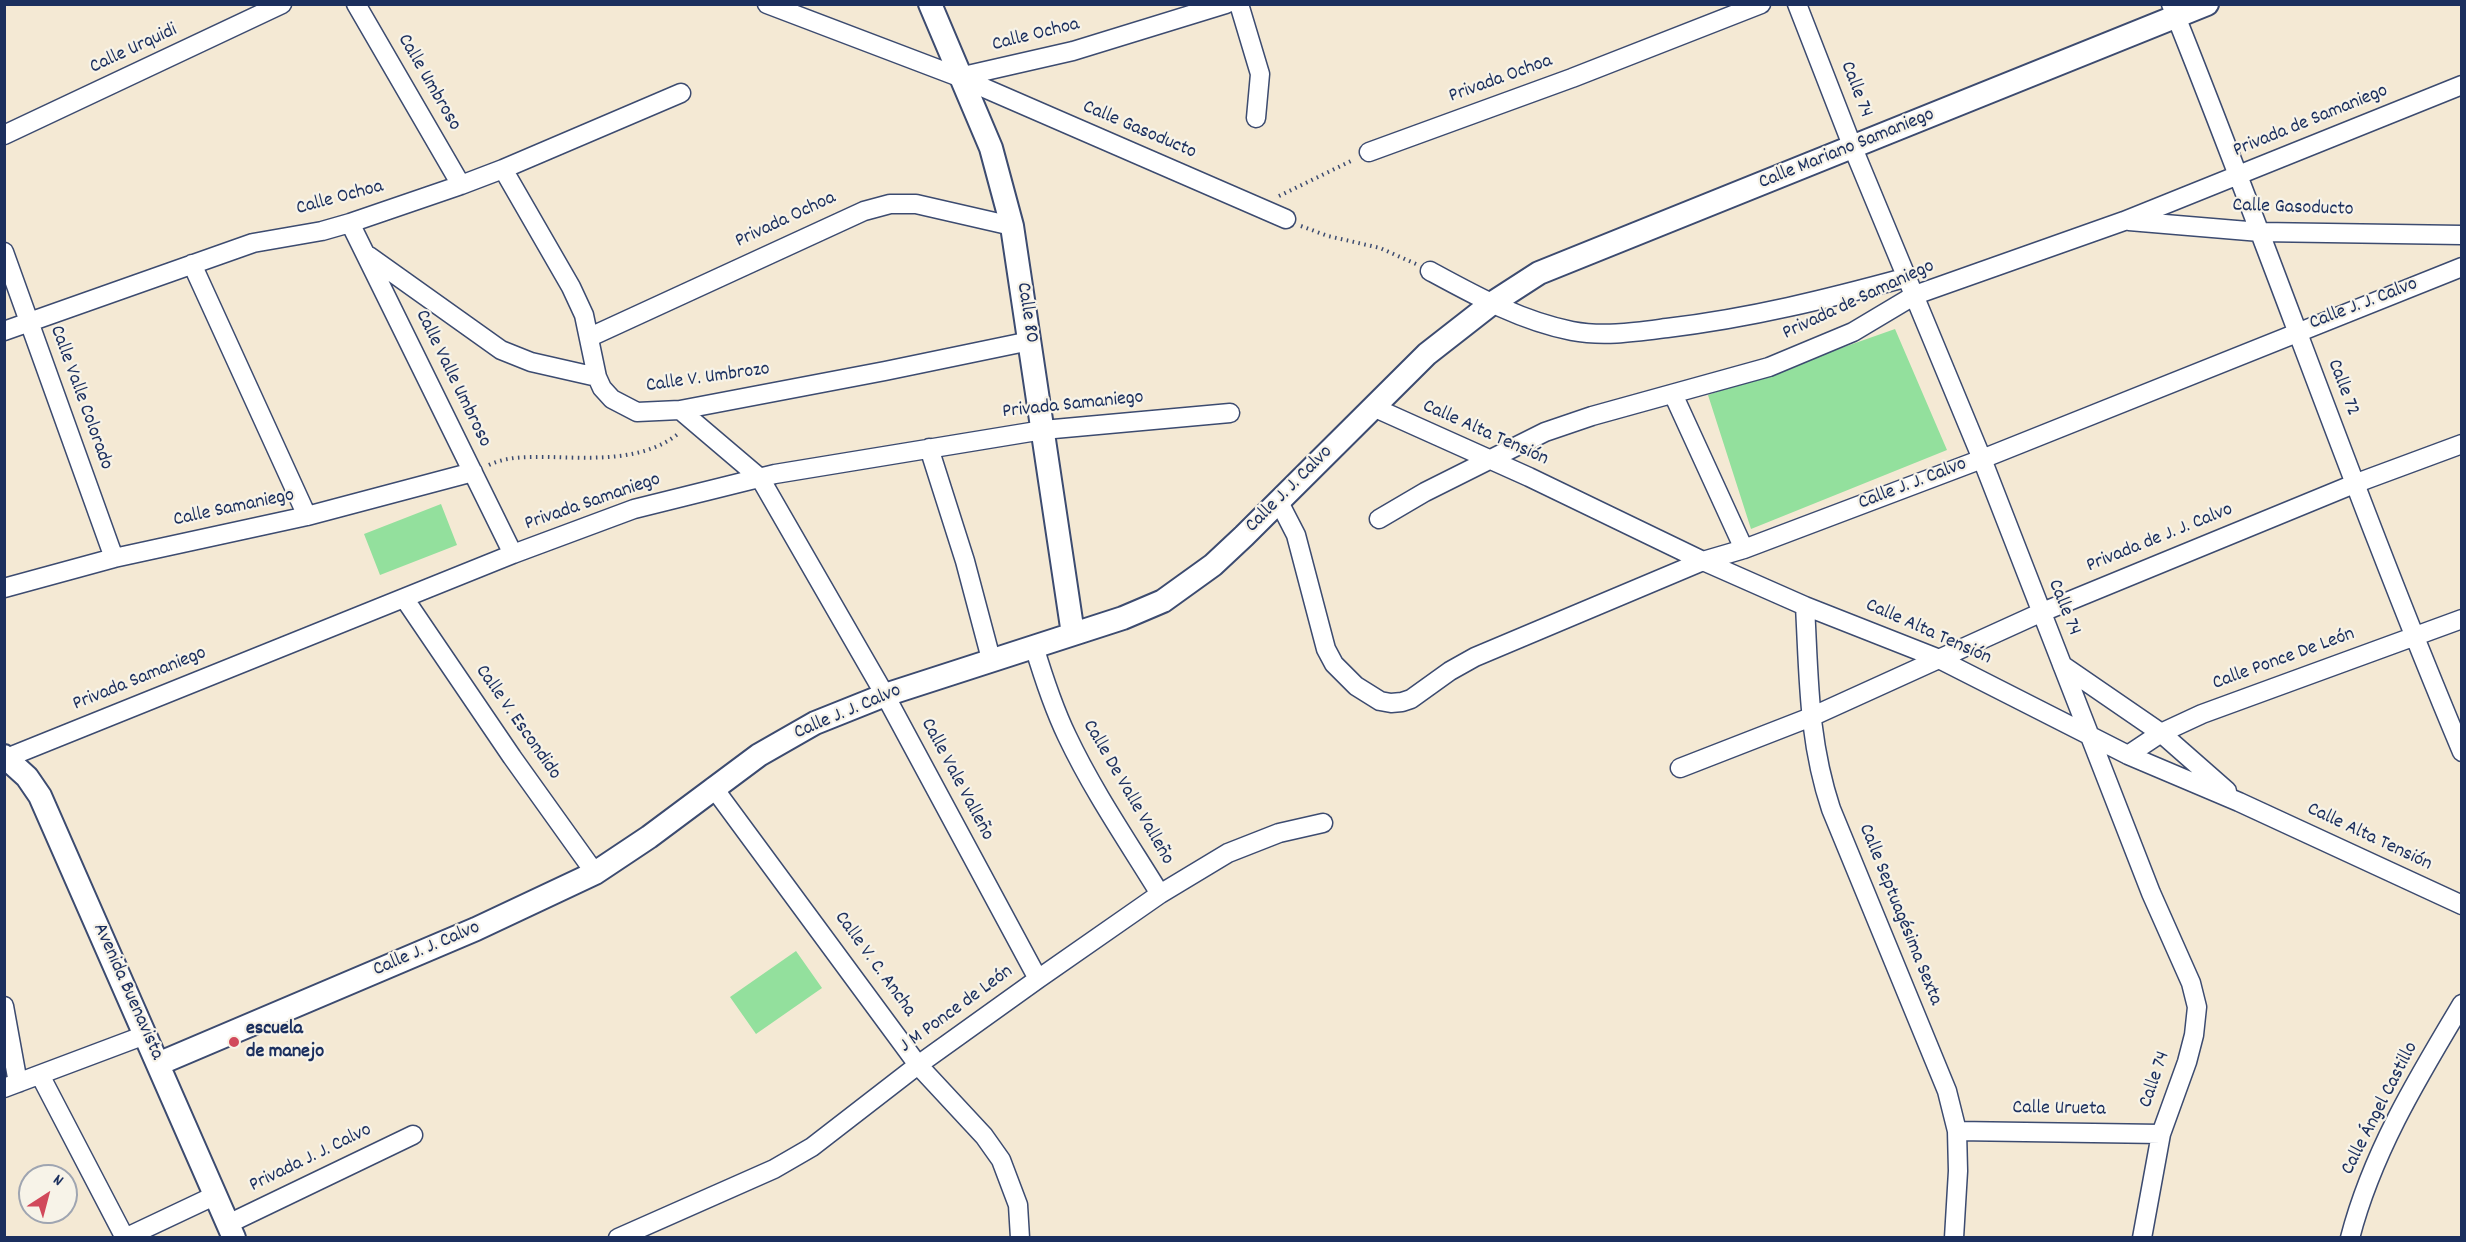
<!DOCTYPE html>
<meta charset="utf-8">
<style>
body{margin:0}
#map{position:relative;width:2466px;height:1242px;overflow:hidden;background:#f4e9d4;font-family:Dekko,sans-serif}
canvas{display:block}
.frame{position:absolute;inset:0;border:6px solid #1b2f5e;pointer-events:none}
.north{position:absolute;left:18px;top:1164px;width:60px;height:60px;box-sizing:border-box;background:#f7f3e8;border:2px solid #9fa5b1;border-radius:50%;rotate:36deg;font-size:16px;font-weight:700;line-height:24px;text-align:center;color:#1b2f5e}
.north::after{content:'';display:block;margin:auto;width:21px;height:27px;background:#d1495b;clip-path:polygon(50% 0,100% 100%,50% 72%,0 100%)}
</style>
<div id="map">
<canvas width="2466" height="1242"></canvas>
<div class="frame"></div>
<div class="north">N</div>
</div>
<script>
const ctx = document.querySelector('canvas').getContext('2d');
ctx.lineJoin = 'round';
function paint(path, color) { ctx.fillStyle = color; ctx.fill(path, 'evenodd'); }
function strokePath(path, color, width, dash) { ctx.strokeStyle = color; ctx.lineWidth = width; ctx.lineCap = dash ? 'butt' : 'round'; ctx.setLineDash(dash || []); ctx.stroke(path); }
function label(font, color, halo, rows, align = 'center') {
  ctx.font = font + ' Dekko,sans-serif'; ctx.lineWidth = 4.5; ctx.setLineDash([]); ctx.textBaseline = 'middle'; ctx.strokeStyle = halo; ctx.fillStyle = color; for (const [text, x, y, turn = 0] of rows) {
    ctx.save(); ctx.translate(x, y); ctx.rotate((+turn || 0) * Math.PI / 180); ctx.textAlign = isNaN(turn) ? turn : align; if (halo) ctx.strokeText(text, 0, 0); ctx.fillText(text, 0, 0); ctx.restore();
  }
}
const green = new Path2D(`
 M1895,329L1947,450L1751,529L1708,395Z
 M441,504L457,545L380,575L364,534Z
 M796,951L822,988L756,1034L730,997Z`);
const path = new Path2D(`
 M1279,196L1353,160
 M1301,226L1328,236L1380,248L1416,264
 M489,465C508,456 528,457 549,457C592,458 644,462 679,433`);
const minor = new Path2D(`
 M356,4L461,185
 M767,4L959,77L1286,219
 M1239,4L1260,74L1256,118
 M1797,4L1853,148L1982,459L2151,893L2191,983L2197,1007L2194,1035L2187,1062L2161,1134L2142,1238
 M2171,4C2271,252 2358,505 2462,752
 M959,77L1073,51L1226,4
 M4,135L282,4
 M1369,152L1572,78L1761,4
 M503,169L571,287L584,315L597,377L602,388L612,399L637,412L680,410L885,371L1030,341
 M2129,221L2260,232L2462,235
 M350,223L513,554
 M4,252L114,558
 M369,256L501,350L531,362L597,377
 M192,264L307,516
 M1430,271C1476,296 1521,321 1572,331C1604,337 1636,332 1667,328C1751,318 1827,299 1908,277
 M4,331L253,243L322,231L350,223L461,185L503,169L681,93
 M590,337L864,211L890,204H916L1012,226
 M1673,394L1744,549
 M1373,407L1529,477L1703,561L1805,606L1937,658L2128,755L2239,802L2462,905
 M680,410L760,478L885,695L1038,979
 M929,448L965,561L991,659
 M1279,502L1296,535L1326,649L1334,664L1356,686L1380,701L1391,703L1402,702L1411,699L1450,671L1475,657L1703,561L1744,549L1982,459L2462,267
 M1379,519L1425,492L1545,432L1592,416L1769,367L1853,332L1915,295L2124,221L2462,85
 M4,588L114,558L307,516L473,472
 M404,598L512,757L595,873
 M1805,606C1809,678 1808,740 1831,809L1947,1091L1957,1131L1958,1171L1954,1238
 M1034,646C1043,676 1053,707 1067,736C1093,791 1128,842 1160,894
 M2062,665L2161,733L2227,791
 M2128,755L2161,733L2202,714L2462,619
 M4,759L513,554L634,509L775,474L1043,430L1230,413
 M1680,768L1811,717L2040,613L2354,484L2462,444
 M713,787L918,1065L984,1136L1001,1160L1018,1205L1020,1238
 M4,1006L18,1083
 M40,1075L125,1238L216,1195
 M4,1088L145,1035
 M1957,1131L2161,1134
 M228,1224L413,1135
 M618,1238L774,1169L812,1147L918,1065L1038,979L1160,894L1228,853L1279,833L1323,823
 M2350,1238C2372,1153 2417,1079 2462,1004`);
const tertiary = new Path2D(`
 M930,4L991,148L1012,226L1073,634
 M4,756L27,777L40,796L234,1238
 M158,1064L476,929L595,873L649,837L759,755L815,723L885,695L1123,618L1163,601L1213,565L1244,536L1427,354L1491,304L1539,273L2207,4`);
const markers = [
 [234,1042,6,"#d1495b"]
];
const streetNames = [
 ["Calle Ochoa",1036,36,-14],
 ["Calle Urquidi",134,50,-25],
 ["Privada Ochoa",1501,80,-20],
 ["Calle Umbroso",428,83,60],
 ["Calle 74",1855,90,69],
 ["Privada de Samaniego",2311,122,-22],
 ["Calle Gasoducto",1139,131,23],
 ["Calle Mariano Samaniego",1847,150,-22],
 ["Calle Ochoa",340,199,-15],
 ["Calle Gasoducto",2293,209,2],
 ["Privada Ochoa",786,221,-25],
 ["Privada de Samaniego",1859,301,-25],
 ["Calle J. J. Calvo",2364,305,-21],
 ["Calle 80",1026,313,81],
 ["Calle Valle Umbroso",452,379,64],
 ["Calle V. Umbrozo",708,379,-8],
 ["Calle 72",2342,388,69],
 ["Calle Valle Colorado",80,398,70],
 ["Privada Samaniego",1073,406,-6],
 ["Calle Alta Tensión",1485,434,24],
 ["Calle J. J. Calvo",1913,485,-21],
 ["Calle J. J. Calvo",1290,490,-45],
 ["Privada Samaniego",593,503,-19],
 ["Calle Samaniego",234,509,-12],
 ["Privada de J. J. Calvo",2160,539,-22],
 ["Calle 74",2063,608,68],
 ["Calle Alta Tensión",1928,633,24],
 ["Calle Ponce De León",2284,660,-20],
 ["Privada Samaniego",140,680,-22],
 ["Calle J. J. Calvo",848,713,-23],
 ["Calle V. Escondido",517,723,55],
 ["Calle Vale Valleño",956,780,62],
 ["Calle De Valle Valleño",1127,793,60],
 ["Calle Alta Tensión",2369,838,25],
 ["Calle Septuagésima Sexta",1899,915,68],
 ["Calle J. J. Calvo",427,950,-23],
 ["Calle V. C. Ancha",874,965,54],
 ["Avenida Buenavista",127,992,66],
 ["J M Ponce de León",957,1010,-36],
 ["Calle 74",2156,1080,-71],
 ["Calle Ángel Castillo",2381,1109,-63],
 ["Calle Urueta",2059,1110,1],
 ["Privada J. J. Calvo",311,1159,-26]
];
const poiNames = [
 ["escuela",246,1030],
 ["de manejo",246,1053]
];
paint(green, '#93e09d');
strokePath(minor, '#3c4b70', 21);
strokePath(tertiary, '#3c4b70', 26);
strokePath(path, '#3c4b70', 4, [1.5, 4.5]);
strokePath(minor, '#fff', 18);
strokePath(tertiary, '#fff', 22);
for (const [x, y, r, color] of markers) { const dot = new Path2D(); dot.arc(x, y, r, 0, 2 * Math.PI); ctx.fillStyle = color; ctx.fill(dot); strokePath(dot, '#f7f3e8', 2); }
label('20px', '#1b2f5e', '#f7f3e8', streetNames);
label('bold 20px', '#1b2f5e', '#f7f3e8', poiNames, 'left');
</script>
